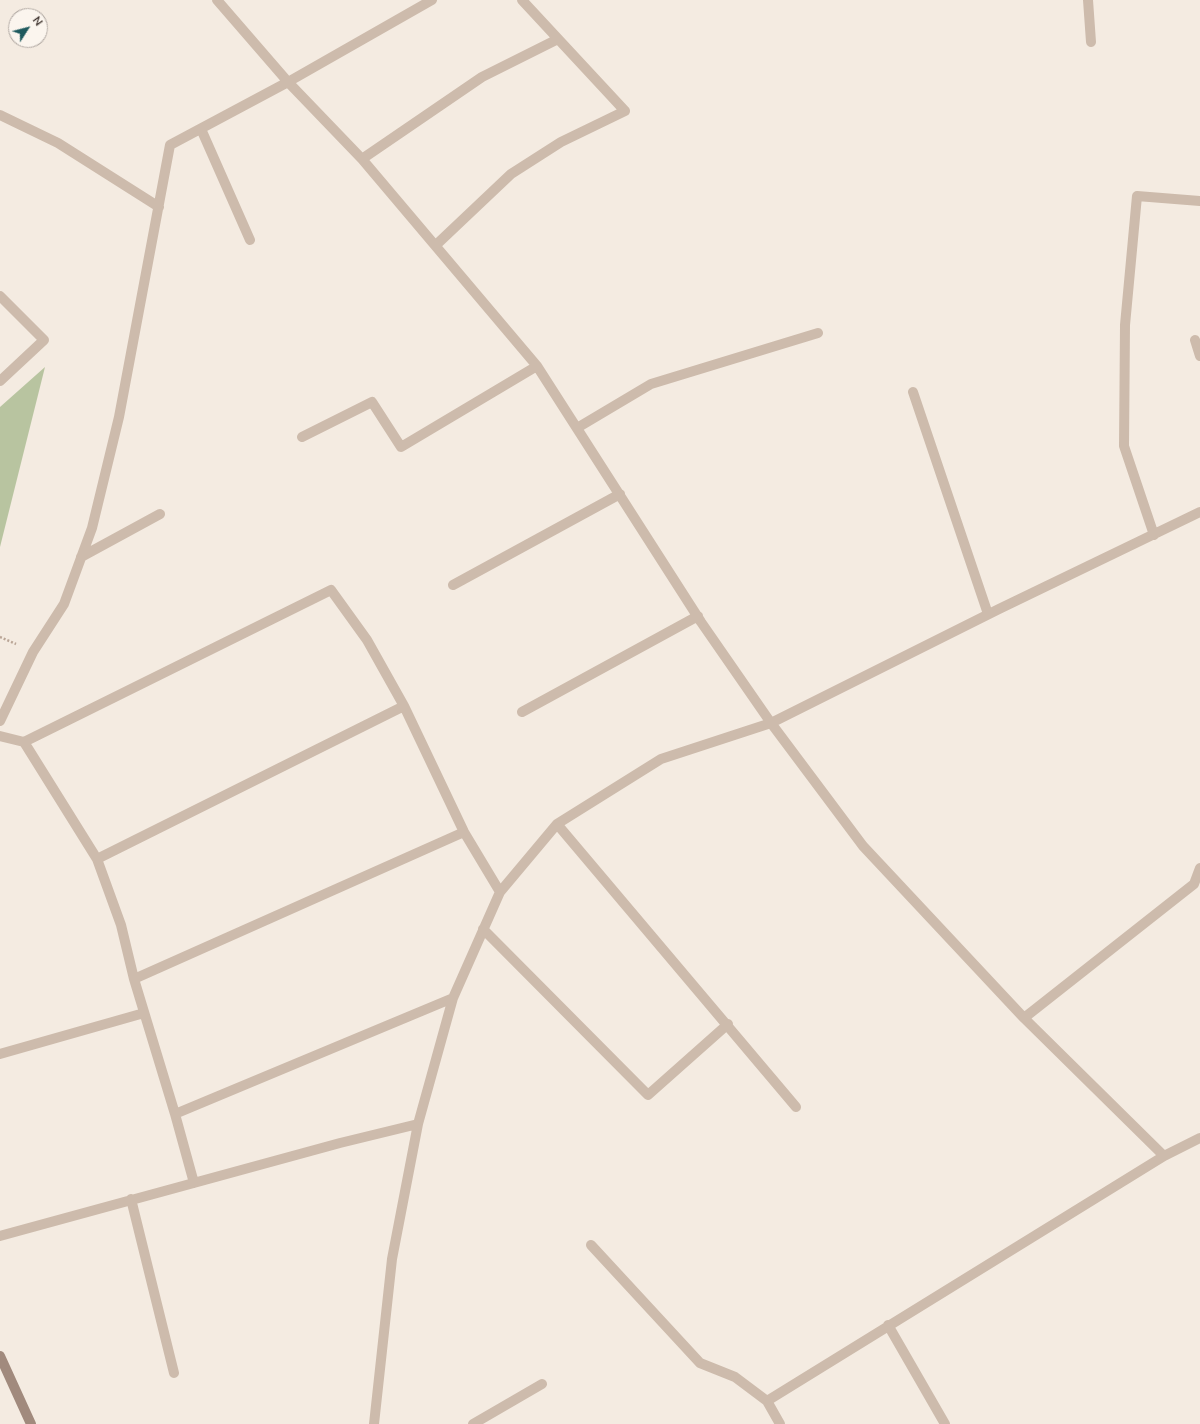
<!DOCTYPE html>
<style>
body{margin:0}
#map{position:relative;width:1200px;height:1424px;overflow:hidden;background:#f4ebe1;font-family:"Nunito Sans",sans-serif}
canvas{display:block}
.north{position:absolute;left:8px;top:8px;width:40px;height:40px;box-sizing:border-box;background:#fbf5ee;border:1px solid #aea6a0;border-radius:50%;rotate:54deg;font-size:11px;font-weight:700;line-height:16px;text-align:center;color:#3b302b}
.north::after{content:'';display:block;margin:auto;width:14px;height:18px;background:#1f5a5e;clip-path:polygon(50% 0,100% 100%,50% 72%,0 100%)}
</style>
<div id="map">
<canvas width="1200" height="1424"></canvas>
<div class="north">N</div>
</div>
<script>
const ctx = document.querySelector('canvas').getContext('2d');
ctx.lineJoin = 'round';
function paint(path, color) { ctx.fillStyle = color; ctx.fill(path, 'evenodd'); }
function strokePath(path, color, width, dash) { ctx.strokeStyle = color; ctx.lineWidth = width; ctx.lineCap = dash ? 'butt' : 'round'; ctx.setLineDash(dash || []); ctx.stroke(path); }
const green = new Path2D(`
 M45,367L0,547V407Z`);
const path = new Path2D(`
 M0,637L16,644`);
const street = new Path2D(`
 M217,0L288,82L362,159L537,366L701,622L771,723L863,846L1024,1018L1164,1156
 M1088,0L1091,42
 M0,115L58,143L159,207
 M201,129L250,240
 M362,159L482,77L558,39
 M436,245L511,174L561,142L625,111L522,0
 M0,296L44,340L0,381
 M1195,340L1200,356
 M913,392L988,614
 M577,428L651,384L818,333
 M302,437L372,402L401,447L537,366
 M1154,535L1124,446L1125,325L1137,196L1200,201
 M81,557L160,514
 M453,585L620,494
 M522,712L698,616
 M0,721L33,652L64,604L92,528L119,417L170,145L288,82L432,0
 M0,736L24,742L97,859L121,925L134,979L175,1114L194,1183
 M24,742L331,590L367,640L404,706L464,832L500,892
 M557,824L796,1107
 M97,859L404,706
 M483,929L648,1095L728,1024
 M134,979L464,832
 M1024,1018L1194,884L1200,868
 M0,1054L144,1013
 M175,1114L453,998
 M131,1199L174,1373
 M0,1236L340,1143L418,1124
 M591,1245L700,1363L735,1377L767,1401
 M888,1325L945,1424
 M374,1424L392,1259L418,1124L453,998L500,892L557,824L661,759L771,723L999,609L1200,512
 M473,1424L542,1384
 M780,1424L767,1401L1164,1156L1200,1138`);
const secondary = new Path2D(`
 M0,1356L31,1424`);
paint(green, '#b8c4a0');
strokePath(path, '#b9a596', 2.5, [2, 2]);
strokePath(street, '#cdbbac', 10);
strokePath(secondary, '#a18a7d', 10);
</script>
